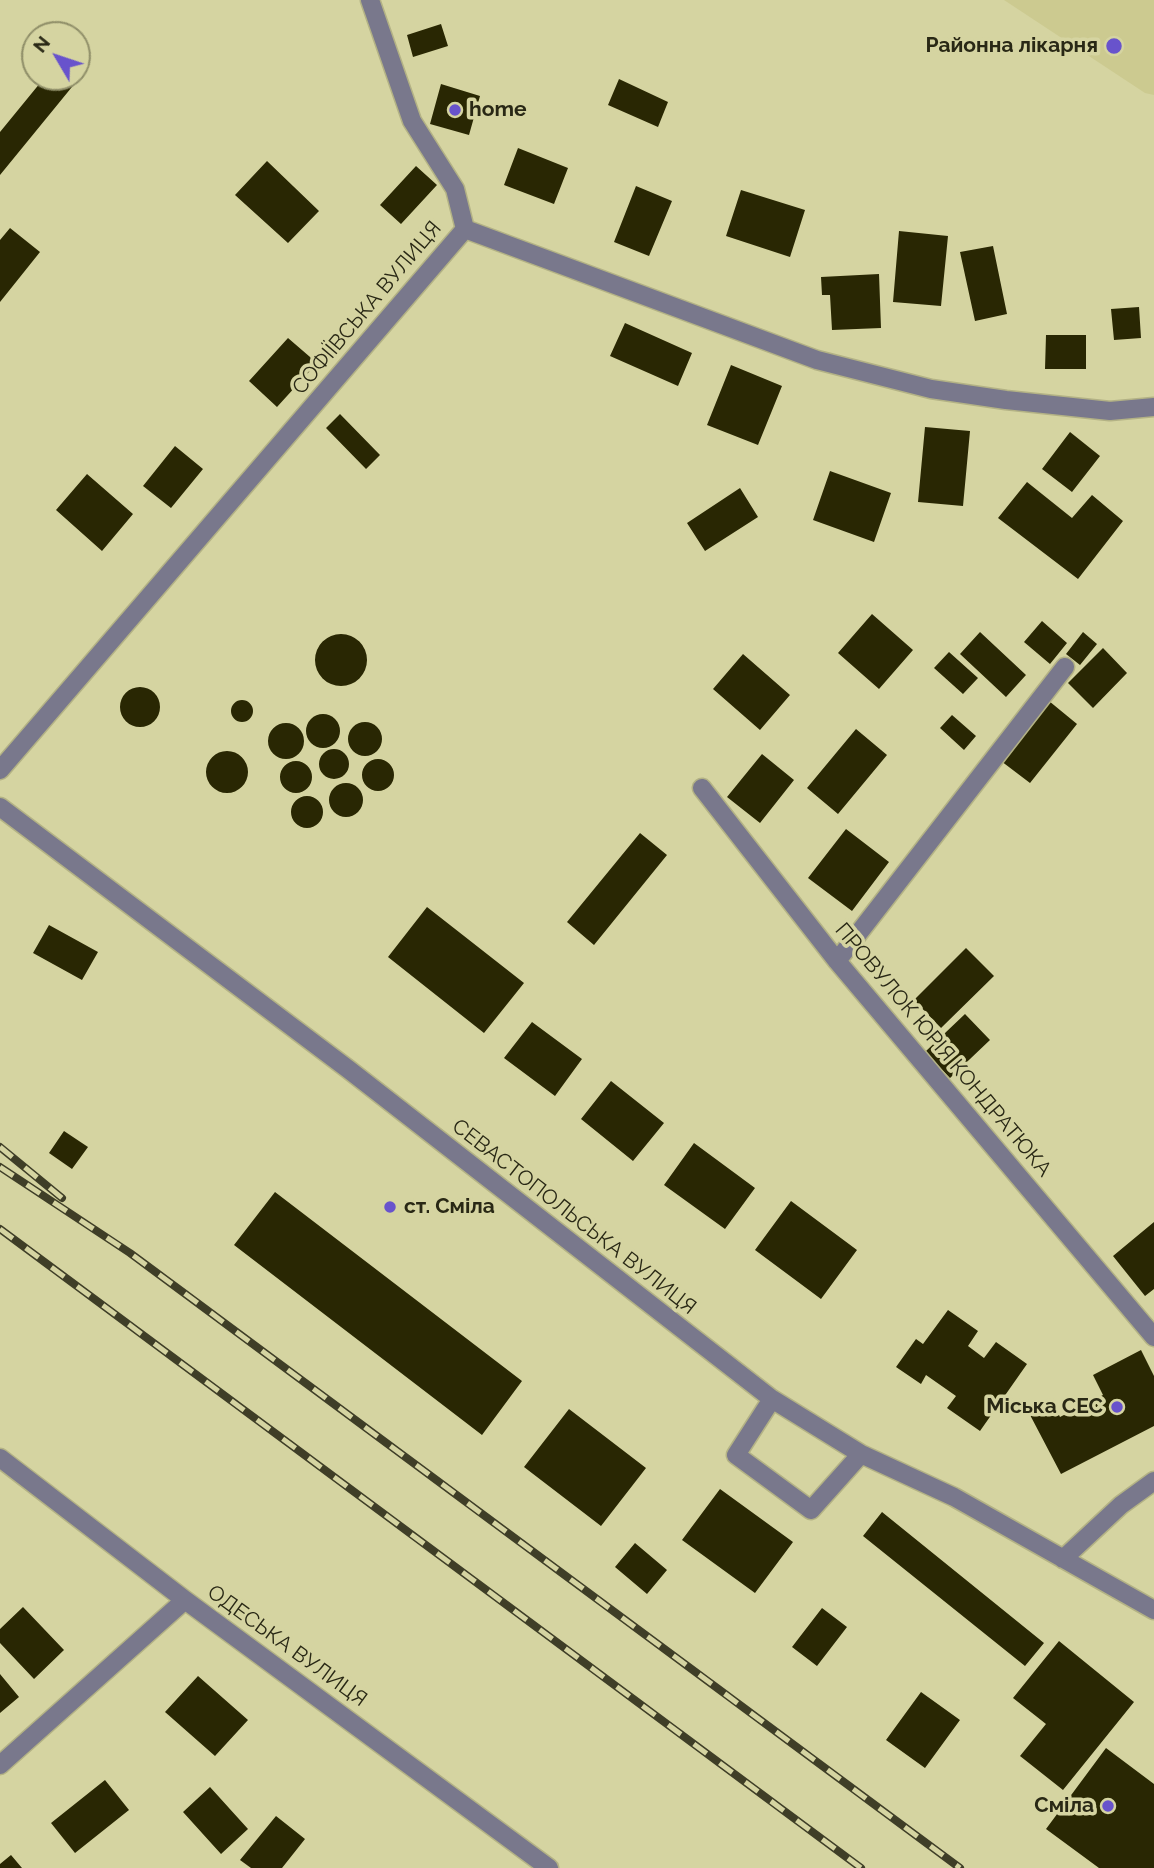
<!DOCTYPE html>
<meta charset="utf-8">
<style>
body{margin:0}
#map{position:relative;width:1154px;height:1868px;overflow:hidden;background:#d5d4a1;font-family:Raleway,sans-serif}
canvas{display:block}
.north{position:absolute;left:21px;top:21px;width:70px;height:70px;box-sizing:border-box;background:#d5d4a1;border:2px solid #908f69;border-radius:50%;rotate:309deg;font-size:19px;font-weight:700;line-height:28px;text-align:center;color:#292815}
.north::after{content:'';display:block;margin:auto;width:24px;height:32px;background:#6853cc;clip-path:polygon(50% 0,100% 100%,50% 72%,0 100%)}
</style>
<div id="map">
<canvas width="1154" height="1868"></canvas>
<div class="north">N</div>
</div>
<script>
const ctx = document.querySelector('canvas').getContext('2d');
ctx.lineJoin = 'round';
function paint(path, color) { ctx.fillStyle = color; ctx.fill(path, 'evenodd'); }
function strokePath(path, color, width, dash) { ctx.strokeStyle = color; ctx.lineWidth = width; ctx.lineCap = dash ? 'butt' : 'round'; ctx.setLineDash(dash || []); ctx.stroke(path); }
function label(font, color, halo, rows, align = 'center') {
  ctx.font = font + ' Raleway,sans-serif'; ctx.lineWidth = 7; ctx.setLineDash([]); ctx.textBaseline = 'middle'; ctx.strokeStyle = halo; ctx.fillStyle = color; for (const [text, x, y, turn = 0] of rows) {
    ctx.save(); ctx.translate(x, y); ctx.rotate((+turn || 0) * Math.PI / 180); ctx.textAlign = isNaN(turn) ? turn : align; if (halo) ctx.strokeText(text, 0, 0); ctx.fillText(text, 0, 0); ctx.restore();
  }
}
const built = new Path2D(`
 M1004,0H1154V95L1145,93Z`);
const building = new Path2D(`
 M441,24L448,46L413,57L407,35Z
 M45,77H70L76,82L0,175V132Z
 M619,79L668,102L658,127L608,105Z
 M441,84L480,96L469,135L430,124Z
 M518,148L568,168L554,204L504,185Z
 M267,161L319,211L288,243L235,195Z
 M416,166L437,185L401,224L380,205Z
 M636,186L672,201L649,256L614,242Z
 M741,190L805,210L790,257L726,236Z
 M10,228L40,252L0,302V240Z
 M899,231L948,236L941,306L893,302Z
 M993,246L1007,314L975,321L960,252Z
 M879,274L881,328L832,330L830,295H822L821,277Z
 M1139,307L1141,338L1114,340L1111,309Z
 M625,323L692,353L678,386L610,356Z
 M1046,335H1086V369H1045Z
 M288,338L317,363L277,407L249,381Z
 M731,365L782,386L758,445L707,425Z
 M340,414L380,455L366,469L326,428Z
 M925,427L970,431L963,506L918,502Z
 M1070,432L1100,456L1072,492L1042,469Z
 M175,446L203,469L171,508L143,486Z
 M830,471L891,493L874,542L813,520Z
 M87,474L133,514L102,551L56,510Z
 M1027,482L1072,518L1092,495L1123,521L1078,579L998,518Z
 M740,488L758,517L705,551L687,523Z
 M872,614L913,650L879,689L838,653Z
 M1042,621L1067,643L1050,664L1024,642Z
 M980,632L1026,675L1006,697L960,654Z
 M1083,632L1097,644L1080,665L1066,654Z
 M315 660a26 26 0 1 1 52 0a26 26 0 1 1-52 0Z
 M1103,648L1127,673L1093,708L1068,683Z
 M949,652L978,678L963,694L934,668Z
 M743,654L790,695L760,730L713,689Z
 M120 707a20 20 0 1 1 40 0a20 20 0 1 1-40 0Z
 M231 711a11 11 0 1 1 22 0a11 11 0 1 1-22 0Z
 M1049,701L1077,724L1030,783L1001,761Z
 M306 731a17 17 0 1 1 34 0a17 17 0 1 1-34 0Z
 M952,715L976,736L964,750L940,728Z
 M348 739a17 17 0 1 1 34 0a17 17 0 1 1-34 0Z
 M268 741a18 18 0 1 1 36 0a18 18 0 1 1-36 0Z
 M856,729L887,755L838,814L807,788Z
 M319 764a15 15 0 1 1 30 0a15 15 0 1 1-30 0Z
 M206 772a21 21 0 1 1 42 0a21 21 0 1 1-42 0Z
 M762,754L794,780L760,823L727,797Z
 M362 775a16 16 0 1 1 32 0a16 16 0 1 1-32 0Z
 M280 777a16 16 0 1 1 32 0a16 16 0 1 1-32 0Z
 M329 800a17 17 0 1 1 34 0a17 17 0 1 1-34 0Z
 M291 812a16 16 0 1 1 32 0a16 16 0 1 1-32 0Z
 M846,829L889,862L852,911L808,878Z
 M640,833L667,855L594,945L567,922Z
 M427,907L524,983L484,1033L388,957Z
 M49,925L98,952L82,980L33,953Z
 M966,948L994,976L941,1028L914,1000Z
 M965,1014L990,1040L950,1078L925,1052Z
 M532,1022L582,1059L555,1096L504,1058Z
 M611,1081L664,1123L633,1161L581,1119Z
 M64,1131L88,1147L72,1169L49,1153Z
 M694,1143L755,1188L725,1229L664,1185Z
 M275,1192L522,1381L482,1435L234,1245Z
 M791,1201L857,1250L821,1299L755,1250Z
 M1154,1222V1289L1145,1296L1113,1256Z
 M948,1310L978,1331L968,1346L984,1358L996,1342L1027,1364L980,1431L947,1408L956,1396L926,1375L921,1384L896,1367L916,1339L923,1344Z
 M1141,1350L1154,1376V1426L1061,1474L1029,1413L1052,1401L1060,1417L1103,1395L1093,1375Z
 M569,1409L646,1468L601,1526L524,1467Z
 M720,1489L793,1542L755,1593L682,1540Z
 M882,1512L1044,1643L1025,1666L863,1536Z
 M635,1543L667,1570L647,1594L615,1567Z
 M23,1607L64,1650L34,1679L0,1643V1629Z
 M822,1608L847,1627L817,1666L792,1647Z
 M1059,1641L1134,1702L1063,1790L1020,1756L1046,1724L1013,1698Z
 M0,1674L19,1697L0,1713Z
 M198,1676L248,1720L215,1756L165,1712Z
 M921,1692L960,1720L925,1768L886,1740Z
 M1106,1748L1154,1784V1868H1099L1046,1829Z
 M105,1780L129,1810L75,1853L51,1823Z
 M210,1787L248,1829L221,1854L183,1812Z
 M276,1816L305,1839L282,1868H251L240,1860Z
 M11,1855L22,1868H0V1864Z`);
const minor = new Path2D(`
 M370,0L412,121L455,189L465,229
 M0,770L465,229L817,360L931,389L1006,400L1110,411L1154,407
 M702,788L837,961L1154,1337
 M0,807L348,1069L772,1399L861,1454L954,1497L1154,1610
 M837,961L1065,667
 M772,1399L736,1455L811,1510L861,1454
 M0,1458L185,1600L549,1868
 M1063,1559L1121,1505L1154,1481
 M0,1765L185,1600`);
const rail = new Path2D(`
 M0,1147L62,1198
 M0,1167L130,1253L960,1868
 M0,1229L861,1868`);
const markers = [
 [1114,46,9,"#6853cc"],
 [455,110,7,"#6853cc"],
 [390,1207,7,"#6853cc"],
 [1117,1407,7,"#6853cc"],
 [1108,1806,7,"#6853cc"]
];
const poiNames = [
 ["Районна лікарня",1098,46],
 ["home",469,110,"left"],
 ["ст. Сміла",404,1207,"left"],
 ["Міська СЕС",1103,1407],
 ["Сміла",1094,1806]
];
const streetNames = [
 ["СОФІЇВСЬКА ВУЛИЦЯ",367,308,-50],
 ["ПРОВУЛОК ЮРІЯ КОНДРАТЮКА",943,1050,50],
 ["СЕВАСТОПОЛЬСЬКА ВУЛИЦЯ",574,1217,38],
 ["ОДЕСЬКА ВУЛИЦЯ",287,1646,36]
];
paint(built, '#ccca90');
paint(building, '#292703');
strokePath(minor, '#b3b285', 21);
strokePath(minor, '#79788c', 18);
strokePath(rail, '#3f3e27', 8);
strokePath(rail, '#d5d4a1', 5, [16]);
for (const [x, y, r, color] of markers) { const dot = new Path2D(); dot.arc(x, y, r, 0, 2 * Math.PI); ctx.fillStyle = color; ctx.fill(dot); strokePath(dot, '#d5d4a1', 2.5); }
label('bold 21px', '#292815', '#d5d4a1', poiNames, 'right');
label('21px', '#292815', '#d5d4a1', streetNames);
</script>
